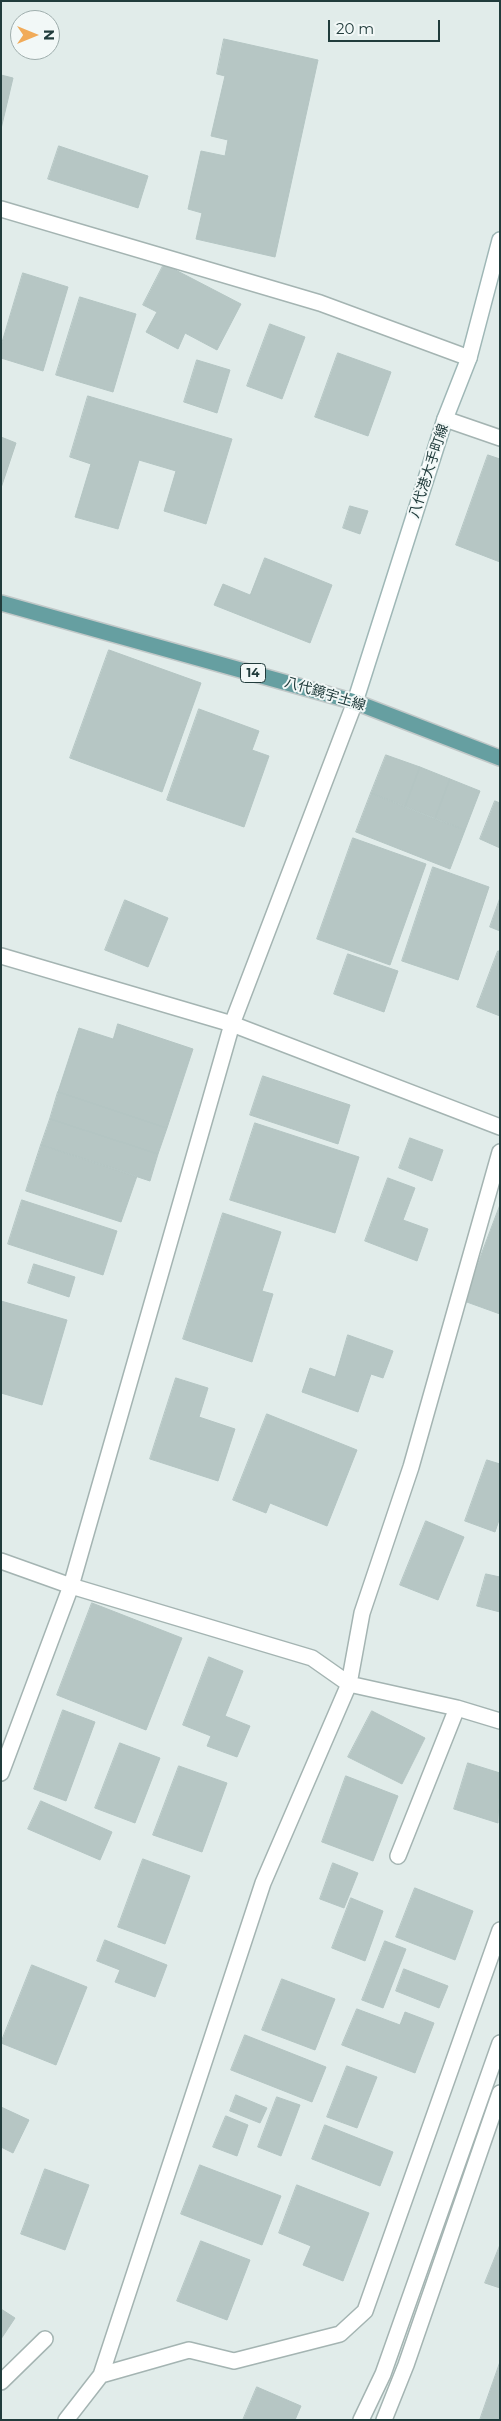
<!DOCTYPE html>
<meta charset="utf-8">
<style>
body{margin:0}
#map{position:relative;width:501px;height:2421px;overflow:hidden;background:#e1ecea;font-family:Montserrat,sans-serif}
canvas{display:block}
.frame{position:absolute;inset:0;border:2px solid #213c3c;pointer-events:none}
.north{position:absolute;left:10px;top:10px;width:50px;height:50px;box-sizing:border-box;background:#f2f8f7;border:1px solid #9eadac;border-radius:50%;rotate:90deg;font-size:14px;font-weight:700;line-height:20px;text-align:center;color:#213c3c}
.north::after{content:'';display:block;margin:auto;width:18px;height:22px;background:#f1ab59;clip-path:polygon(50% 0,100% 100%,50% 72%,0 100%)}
.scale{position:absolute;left:328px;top:20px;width:112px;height:22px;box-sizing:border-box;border:2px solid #213c3c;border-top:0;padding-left:6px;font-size:15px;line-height:18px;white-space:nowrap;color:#213c3c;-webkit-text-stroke:4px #f2f8f7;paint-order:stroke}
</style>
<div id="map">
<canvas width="501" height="2421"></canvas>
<div class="frame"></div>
<div class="north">N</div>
<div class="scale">20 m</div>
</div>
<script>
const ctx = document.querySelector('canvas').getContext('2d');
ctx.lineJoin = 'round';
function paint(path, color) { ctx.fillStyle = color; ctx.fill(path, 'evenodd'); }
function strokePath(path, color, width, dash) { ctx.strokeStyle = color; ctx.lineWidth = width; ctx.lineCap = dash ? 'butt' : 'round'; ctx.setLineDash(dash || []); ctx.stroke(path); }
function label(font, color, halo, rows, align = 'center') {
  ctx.font = font + ' Montserrat,"Noto Sans JP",sans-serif'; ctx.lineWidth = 4; ctx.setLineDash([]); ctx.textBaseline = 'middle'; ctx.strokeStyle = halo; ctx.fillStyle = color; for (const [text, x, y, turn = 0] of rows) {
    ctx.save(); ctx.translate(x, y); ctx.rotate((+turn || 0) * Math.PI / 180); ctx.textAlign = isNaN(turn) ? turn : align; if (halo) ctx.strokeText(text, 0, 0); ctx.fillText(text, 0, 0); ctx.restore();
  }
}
const building = new Path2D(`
 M224,39L318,60L275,257L196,239L202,213L188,209L201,151L225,156L228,140L211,136L225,76L217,74Z
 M1,75L13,78L1,129Z
 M59,146L148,176L138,208L48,179Z
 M164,264L241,304L217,350L185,333L178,349L146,332L157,312L143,305Z
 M23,273L68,287L43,371L1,358V346Z
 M80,297L136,314L113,392L56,375Z
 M270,324L305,337L282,399L247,386Z
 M338,353L391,372L368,436L315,417Z
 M197,360L230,370L217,413L184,402Z
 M88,396L232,439L206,524L164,511L176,471L139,460L118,529L75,517L91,464L70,457Z
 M1,437L16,443L1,488Z
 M488,455L500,459V562L456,545Z
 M350,506L368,511L360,534L343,528Z
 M265,558L332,585L310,643L214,605L223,584L250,595Z
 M109,650L201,683L162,792L70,758Z
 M199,709L259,731L252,750L269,756L244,827L167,800Z
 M386,755L420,767L405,807L371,793Z
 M420,767L450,779L435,819L405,807Z
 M450,779L480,791L465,830L435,819Z
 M371,793L465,830L450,869L356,832Z
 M495,801L500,803V848L480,839Z
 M353,838L426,864L390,965L317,939Z
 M433,867L489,887L458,980L402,961Z
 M500,898V931L490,927Z
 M125,900L168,918L148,967L105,950Z
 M498,951H500V1016L477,1007Z
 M348,954L398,971L384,1012L334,994Z
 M118,1024L193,1049L167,1128L58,1092L79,1028L113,1039Z
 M263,1076L350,1105L338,1144L250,1115Z
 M58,1092L167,1128L158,1154L50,1119Z
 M50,1119L158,1154L150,1181L41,1145Z
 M255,1123L359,1157L335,1233L230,1200Z
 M410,1138L443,1150L432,1181L399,1168Z
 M41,1145L137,1176L121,1222L26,1191Z
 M388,1178L415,1188L403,1220L428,1229L417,1261L365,1241Z
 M22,1200L117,1231L103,1275L8,1244Z
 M500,1205V1314L464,1301Z
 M223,1213L281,1232L262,1291L273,1294L252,1362L183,1339Z
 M34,1264L75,1277L69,1297L28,1283Z
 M1,1301L67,1320L42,1405L1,1393Z
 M348,1335L393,1351L383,1378L371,1374L358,1412L302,1392L310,1368L335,1377Z
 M176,1378L208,1388L199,1417L235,1429L218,1481L150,1459Z
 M267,1414L357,1450L327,1526L270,1503L266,1513L233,1500Z
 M487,1460L500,1464V1517L495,1532L465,1521Z
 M426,1521L464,1537L438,1600L400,1585Z
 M486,1574L500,1577V1612L477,1606Z
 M92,1603L182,1638L146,1730L57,1695Z
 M209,1657L243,1671L225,1716L250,1726L237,1757L207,1746L211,1736L183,1725Z
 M63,1710L95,1722L66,1801L34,1789Z
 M372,1711L425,1738L402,1784L348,1757Z
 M120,1743L160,1758L135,1823L95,1808Z
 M468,1763L500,1773L498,1823L454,1809Z
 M179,1766L227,1783L202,1852L153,1835Z
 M346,1776L398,1796L373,1861L322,1842Z
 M41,1801L112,1832L100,1860L28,1829Z
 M143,1859L190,1876L165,1944L118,1927Z
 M333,1863L358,1873L344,1908L320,1899Z
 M415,1888L473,1911L455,1960L396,1937Z
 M351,1898L383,1911L365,1961L332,1948Z
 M105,1940L167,1965L155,1997L115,1982L120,1970L97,1961Z
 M385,1941L406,1949L383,2008L362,2000Z
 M32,1965L87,1987L56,2065L1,2043Z
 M404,1969L448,1986L439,2008L396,1991Z
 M282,1979L335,1999L315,2050L262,2030Z
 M357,2009L400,2025L405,2012L434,2023L415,2073L342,2045Z
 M245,2035L326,2067L312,2102L231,2070Z
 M347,2066L377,2077L357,2128L327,2117Z
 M236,2095L267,2108L260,2123L230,2111Z
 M277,2097L300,2105L281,2156L258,2147Z
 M1,2107L29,2120L13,2153L1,2147Z
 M226,2116L248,2125L237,2156L213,2147Z
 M325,2125L393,2152L380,2186L312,2159Z
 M200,2165L281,2196L262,2245L181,2214Z
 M45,2169L89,2185L65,2250L21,2234Z
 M297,2185L369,2213L343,2281L303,2265L311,2246L279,2233Z
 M201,2241L250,2260L227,2320L177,2301Z
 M500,2245V2288L485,2283Z
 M1,2309L15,2318L1,2339Z
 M500,2362V2420H480Z
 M257,2387L301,2406L295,2420H243Z`);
const pedestrian = new Path2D(`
 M361,2420L383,2374L500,2043`);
const minor = new Path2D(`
 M1,209L320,303L469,358
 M445,419L500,438
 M1,956L232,1024L500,1127
 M1,1561L71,1586L312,1658L349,1684L457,1708L500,1721
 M398,1856L457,1708
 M101,2375L189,2350L234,2361L340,2334L365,2311L500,1930
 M1,2382L45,2339
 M66,2420L101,2375L263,1883L349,1684L362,1613L411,1467L500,1152
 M384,2420L406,2365L500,2093`);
const tertiary = new Path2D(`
 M1,1773L71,1586L232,1024L355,702`);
const secondary = new Path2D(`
 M355,702L445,419L469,358L500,240`);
const primary = new Path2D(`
 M1,603L355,702L500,758`);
const shields = [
 [253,673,25]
];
const shieldNames = [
 ["14",253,673]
];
const streetNames = [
 ["八代港大手町線",429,471,-72],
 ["八代鏡宇土線",325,694,17]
];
paint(building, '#b6c6c4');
strokePath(building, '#b4c5c3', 1);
strokePath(pedestrian, '#a4b4b2', 18);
strokePath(minor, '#a4b4b2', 18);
strokePath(tertiary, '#a4b4b2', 18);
strokePath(secondary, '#9fb7b6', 18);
strokePath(primary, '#c1c8c8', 18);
strokePath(pedestrian, '#fff', 15);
strokePath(minor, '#fff', 15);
strokePath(tertiary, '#fff', 15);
strokePath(secondary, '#fff', 15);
strokePath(primary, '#669fa1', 15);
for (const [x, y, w] of shields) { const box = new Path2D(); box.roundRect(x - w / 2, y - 9.5, w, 19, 4); ctx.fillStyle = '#f2f8f7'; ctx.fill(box); strokePath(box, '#213c3c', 1); }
label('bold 12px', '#213c3c', null, shieldNames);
label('14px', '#213c3c', '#f2f8f7', streetNames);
</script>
